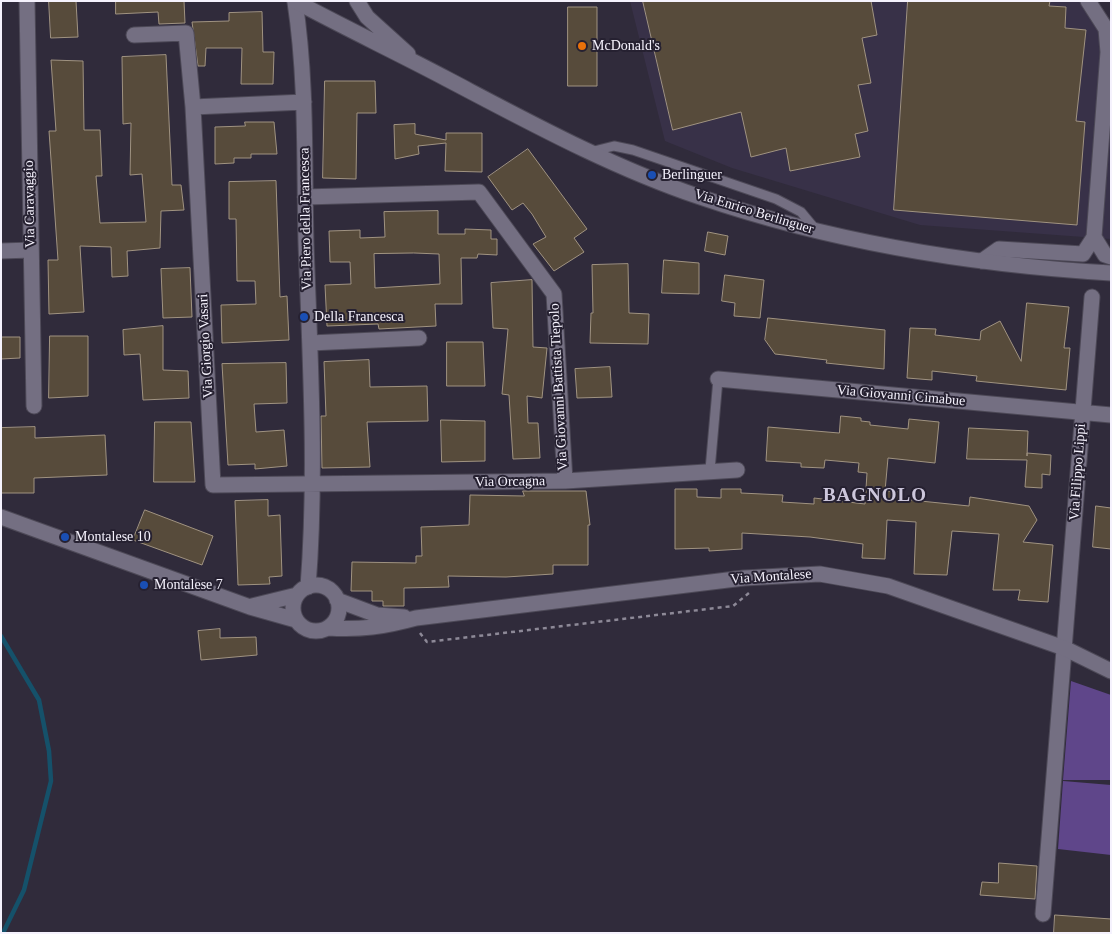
<!DOCTYPE html>
<style>
body{margin:0}
#map{position:relative;width:1112px;height:934px;overflow:hidden;background:#302b3b;font-family:"Times New Roman",serif}
canvas{display:block}
.frame{position:absolute;inset:0;border:2px solid #f5f2fd;pointer-events:none}
</style>
<div id="map">
<canvas width="1112" height="934"></canvas>
<div class="frame"></div>
</div>
<script>
const ctx = document.querySelector('canvas').getContext('2d');
ctx.lineJoin = 'round';
function paint(path, color) { ctx.fillStyle = color; ctx.fill(path, 'evenodd'); }
function strokePath(path, color, width, dash) { ctx.strokeStyle = color; ctx.lineWidth = width; ctx.lineCap = dash ? 'butt' : 'round'; ctx.setLineDash(dash || []); ctx.stroke(path); }
function label(font, color, halo, rows, align = 'center') {
  ctx.font = font + ' "Times New Roman",serif'; ctx.lineWidth = 4; ctx.setLineDash([]); ctx.textBaseline = 'middle'; ctx.strokeStyle = halo; ctx.fillStyle = color; for (const [text, x, y, turn = 0] of rows) {
    ctx.save(); ctx.translate(x, y); ctx.rotate((+turn || 0) * Math.PI / 180); ctx.textAlign = isNaN(turn) ? turn : align; if (halo) ctx.strokeText(text, 0, 0); ctx.fillText(text, 0, 0); ctx.restore();
  }
}
const built = new Path2D(`
 M630,1H1091L1111,27V239L920,225L732,168L665,141Z`);
const green = new Path2D(`
 M1071,681L1111,695V780H1063Z
 M1063,781L1111,785V855L1058,849Z`);
const stream = new Path2D(`
 M1,636L39,700L49,751L51,781L24,890L3,933`);
const building = new Path2D(`
 M49,1H76L78,37L51,38Z
 M116,1H184L185,23L159,24L158,12L116,14Z
 M643,1H871L877,35L862,38L871,83L858,85L868,131L855,134L860,157L790,171L786,148L751,157L741,112L673,130Z
 M908,1H1050L1049,6L1066,7L1065,28L1086,30L1076,121L1085,122L1077,225L894,210Z
 M568,7H597V86H568Z
 M262,12L263,52H274L273,84H241L242,48H206L205,66H198L192,22L229,21V13Z
 M166,55L172,185H181L184,210L161,211L160,248L127,251L128,276L112,277L111,247L80,246L84,312L49,314L48,260H58L49,131H56L51,60L83,61L84,130H100L102,176H96L100,223L146,222L142,174L130,175L131,123L123,124L122,57Z
 M325,81H375L376,113H357L356,179L323,178Z
 M245,122H274L277,154H251V158H234V163L215,164V127L245,126Z
 M415,124V134L446,140V133H482V172L445,171L446,143L418,146L419,154L395,159L394,125Z
 M528,149L587,229L574,238L584,252L554,271L533,244L546,237L532,214L523,203L512,210L488,177Z
 M276,181L280,297L287,296L289,340L222,343L221,305L256,304L255,281H237L236,219H229V182Z
 M438,211V234H465V229L491,230V239H497V255L478,254L477,258H461L462,304H435L436,326L379,329L378,324L327,326L325,285L351,284L350,262H330L329,231L360,230V238L385,237L384,212ZM414,253L439,254L440,284L375,288L374,254Z
 M708,232L728,236L725,255L705,251Z
 M664,260L699,263V294L662,293Z
 M628,264L629,313L649,314L648,344L590,343L591,313H593L592,265Z
 M190,268L192,317L163,318L161,269Z
 M725,275L764,280L760,318L734,316L735,303L722,301Z
 M532,280L533,347L547,348L542,398L527,396L528,423H538L540,458L513,459L509,395L502,394L508,329L493,328L491,283Z
 M1027,303L1069,307L1064,348H1070L1066,390L976,381L977,376L932,371V380L907,378L910,328L936,329L935,335L980,340L981,331L1000,321L1021,361Z
 M768,318L885,330L884,369L826,363L827,360L775,354L765,340Z
 M163,326V370L188,371L189,398L143,400L140,354L124,355L123,330Z
 M50,336H88V396L49,398Z
 M1,337H20V358L1,359Z
 M447,342H483L485,386H447Z
 M369,360L370,387L427,386L428,421L367,422L370,467L322,468L321,416H326L324,362Z
 M286,363L287,403L254,404L256,432L284,430L287,466L255,469V464L228,465L222,364Z
 M610,367L612,397L577,398L575,369Z
 M841,416L861,418V421L870,422V425L908,429L909,419L939,422L935,463L888,458L885,491L902,492L901,499L969,506L970,497L1029,506L1037,520L1023,542L1053,545L1048,602L1018,600L1020,590H993L999,534L952,531L947,575L914,574L916,522L887,520L885,559L862,558L863,544L810,537L742,533V549L709,551V548L675,549V489H697V497L721,498V489H741V493L783,495L782,502L814,504V498L865,504L867,473L858,472L859,463L825,460L824,468L801,467V463L766,461L768,427L839,433Z
 M441,420L485,421V461L442,462Z
 M155,422H191L195,482H154Z
 M35,427V438L105,435L107,475L34,478V493H1V428Z
 M969,428L1028,431L1027,456V453L1051,455L1050,475L1042,474V488L1025,487L1027,460L967,459Z
 M523,491H586L590,525H588V565H553V574L506,577L448,576L449,587L404,588V606H383V601H372V591H351L352,562L416,563V556H422L421,527L469,525L470,495L524,496Z
 M268,500V516L280,515L282,576L269,577L270,584L238,585L235,501Z
 M1096,506L1111,508V549L1093,547Z
 M145,510L213,536L202,565L133,540Z
 M220,629V638L256,637L257,655L201,660L198,631Z
 M999,863L1037,866L1035,899L980,895L982,882L998,883Z
 M1055,915L1111,919V933H1054Z`);
const path = new Path2D(`
 M303,633L315,635
 M420,633L427,642L733,606L749,593`);
const lane = new Path2D(`
 M590,152L614,146L633,150L776,199L801,212L816,230
 M710,470L718,379`);
const street = new Path2D(`
 M27,1L34,406
 M295,2C307,81 304,163 306,243C310,358 317,473 308,587
 M134,35L186,33L193,107
 M304,102L193,107L213,485L565,481L737,470
 M305,197L479,192L554,294L565,481
 M1094,237L1105,255L1111,257
 M1,251L31,250
 M982,261L999,249L1083,254L1094,237L1108,52L1106,29L1088,1
 M310,343L419,338
 M718,379L1111,415
 M1043,914L1092,297`);
const secondary = new Path2D(`
 M295,1C345,28 396,52 447,79C529,122 611,167 700,197C832,242 972,265 1111,273
 M357,1L367,17L408,54
 M1,517L250,607L296,620
 M293 608a23 23 0 1 1 46 0a23 23 0 1 1-46 0Z
 M337,600L377,615L404,617
 M252,606L297,595
 M328,628C361,630 383,627 416,618L744,578L820,574L888,586L1064,648L1111,671`);
const markers = [
 [582,46,5,"#e8710a"],
 [652,175,5,"#1a4fb4"],
 [304,317,5,"#1a4fb4"],
 [65,537,5,"#1a4fb4"],
 [144,585,5,"#1a4fb4"]
];
const poiNames = [
 ["McDonald's",592,46],
 ["Berlinguer",662,175],
 ["Della Francesca",314,317],
 ["Montalese 10",75,537],
 ["Montalese 7",154,585]
];
const streetNames = [
 ["Via Caravaggio",30,204,-91],
 ["Via Enrico Berlinguer",754,212,17],
 ["Via Piero della Francesca",306,219,-91],
 ["Via Giorgio Vasari",206,346,-93],
 ["Via Giovanni Battista Tiepolo",559,387,-93],
 ["Via Giovanni Cimabue",901,396,5],
 ["Via Filippo Lippi",1078,472,-86],
 ["Via Orcagna",510,482,-1],
 ["Via Montalese",771,577,-4]
];
const districtNames = [
 ["BAGNOLO",875,496]
];
paint(built, '#383148');
paint(green, '#5f468a');
strokePath(stream, '#15516a', 4.5);
paint(building, '#574b3b');
strokePath(building, '#a09381', 1);
strokePath(lane, '#4d4957', 11);
strokePath(street, '#4d4957', 17);
strokePath(secondary, '#4d4957', 17);
strokePath(path, '#8d8997', 2.5, [4, 4]);
strokePath(lane, '#746f82', 9);
strokePath(street, '#746f82', 15);
strokePath(secondary, '#746f82', 15);
for (const [x, y, r, color] of markers) { const dot = new Path2D(); dot.arc(x, y, r, 0, 2 * Math.PI); ctx.fillStyle = color; ctx.fill(dot); strokePath(dot, '#262131', 2); }
label('14px', '#f5f2fd', '#262131', poiNames, 'left');
label('14px', '#f5f2fd', '#262131', streetNames);
ctx.letterSpacing = '1px';
label('bold 19px', '#cdc7dc', '#262131', districtNames);
ctx.letterSpacing = '0px';
</script>
